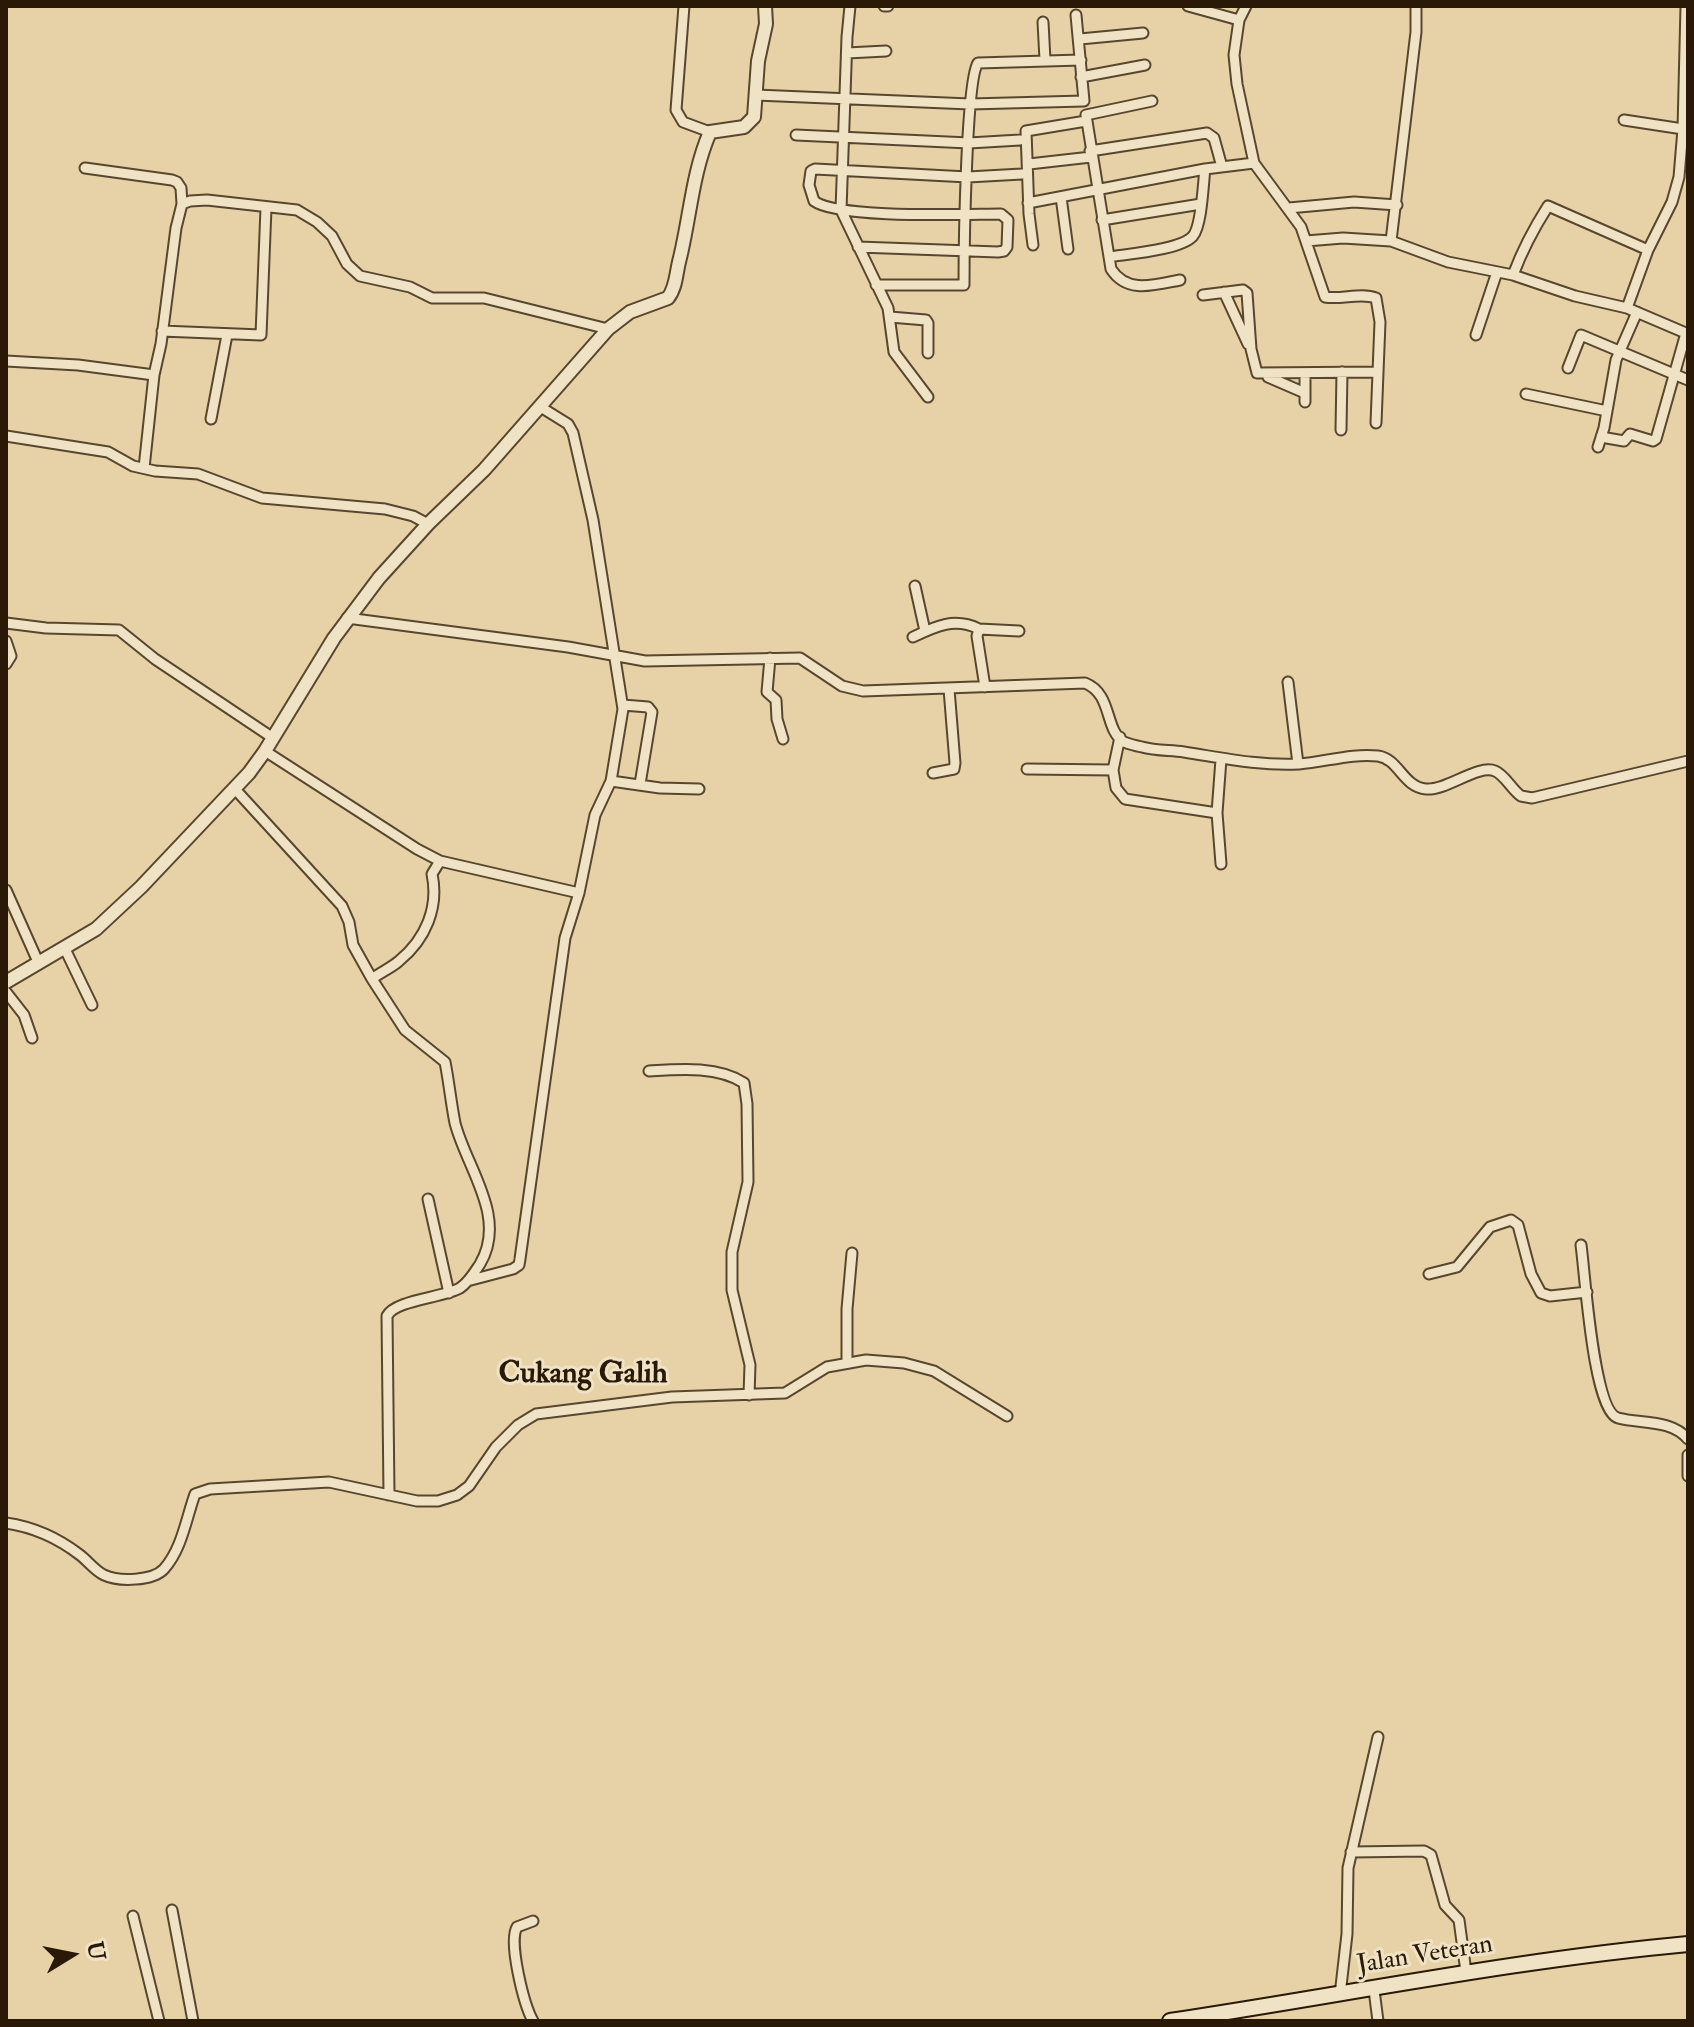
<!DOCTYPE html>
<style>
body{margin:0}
#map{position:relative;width:1694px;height:2027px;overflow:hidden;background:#e6d2a6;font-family:"IM FELL Double Pica",serif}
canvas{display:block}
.frame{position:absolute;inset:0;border:8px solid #291906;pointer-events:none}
.north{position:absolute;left:32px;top:1915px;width:80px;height:80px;-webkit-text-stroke:6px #efe2c5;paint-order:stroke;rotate:80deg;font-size:22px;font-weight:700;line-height:32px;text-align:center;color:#291906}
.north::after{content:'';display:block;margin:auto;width:28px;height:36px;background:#291906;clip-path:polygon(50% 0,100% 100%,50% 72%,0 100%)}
</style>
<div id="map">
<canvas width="1694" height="2027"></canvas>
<div class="frame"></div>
<div class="north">U</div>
</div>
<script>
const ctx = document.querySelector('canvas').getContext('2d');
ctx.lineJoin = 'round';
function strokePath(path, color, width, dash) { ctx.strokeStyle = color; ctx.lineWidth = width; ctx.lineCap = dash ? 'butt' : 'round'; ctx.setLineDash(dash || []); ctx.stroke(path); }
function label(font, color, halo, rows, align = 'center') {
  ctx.font = font + ' "IM FELL Double Pica",serif'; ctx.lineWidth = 6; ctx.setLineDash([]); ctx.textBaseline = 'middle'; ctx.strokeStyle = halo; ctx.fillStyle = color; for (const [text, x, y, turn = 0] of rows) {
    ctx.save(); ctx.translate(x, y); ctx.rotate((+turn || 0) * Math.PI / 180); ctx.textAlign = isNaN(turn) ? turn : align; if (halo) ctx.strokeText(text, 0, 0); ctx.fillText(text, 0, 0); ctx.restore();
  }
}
const minor = new Path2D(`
 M684,6L676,110L683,122L710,132
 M850,6L847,37L841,210L888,308L894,352L928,397
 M884,6H888
 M1188,6L1239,20L1234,55L1237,84L1254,163L1301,227L1325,297C1341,300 1361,292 1376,298L1380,322L1376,423
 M1239,20L1246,6
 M1043,22L1045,60
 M1080,39L1143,33
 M847,53L886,51
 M1081,77L1145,65
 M756,95L970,104L1084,101L1076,15
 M1152,101L1086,115L1111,269C1127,294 1154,285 1180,280
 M1624,120L1683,129
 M796,135L969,143L1020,140
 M1090,151L1207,133L1214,138L1222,167
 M1029,164L1091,157
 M85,168L172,180L177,182L181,188L182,204L176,228L161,344L154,375L144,468
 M1061,197L1068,249
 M1028,203L1205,169L1254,163
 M182,204L190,201L207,200L297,210L317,222L332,236L347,264L360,276L410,287L432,298H484L608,329
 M1289,208L1354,202L1397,205
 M1102,220L1201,204
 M1306,241L1343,238L1391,241L1448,262L1513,275L1575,296L1627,308L1688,334
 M1391,241L1416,32V6
 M1033,245L1029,214L1026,131L1086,121
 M858,247L998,252L1004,251L1007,247L1008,220L1001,214C966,214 838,219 814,201L809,185L811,171L815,169L968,177L1022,174
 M1109,257C1127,254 1181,250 1193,236C1202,225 1203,184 1205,169
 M1513,275C1522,251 1534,228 1548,206L1648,250
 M876,285H964C964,252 966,79 978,63L1081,60
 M1224,292L1248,344
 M1203,295L1243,290L1247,293L1251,349L1257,373L1377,372
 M1627,308L1648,250L1672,202L1679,177L1683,129L1686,6
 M890,317L926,320L928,323V353
 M162,331L261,335L266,208
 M1476,335L1497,272
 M6,361L78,365L154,375
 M1568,368L1581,335L1688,380
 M1305,373V402
 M1268,377L1305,393
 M1526,394L1607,411
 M539,406L568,424L573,433L593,520L623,709L611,781L660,788L699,789
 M211,419L227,335
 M1341,430L1342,372
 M6,436L108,452L133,466L155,471L198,474L262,498L385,509L413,516L428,524
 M1601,437L1624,441L1630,434L1653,441L1656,439L1686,333
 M1598,447L1604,428L1616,360L1637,312
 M915,586L925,631
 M347,618L568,647L645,661L800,658L842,686L863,691L1085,683C1113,694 1104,730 1124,742C1129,744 1137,746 1142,747C1156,751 1170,750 1184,752C1223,758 1259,766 1299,764C1325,762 1352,753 1378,756C1399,759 1403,787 1426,789C1446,791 1478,764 1495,771C1505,775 1512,790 1521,796L1532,798L1688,761
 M6,623L46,628L119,630L155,659L273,738
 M913,637C936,626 955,617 979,629
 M6,641L11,656L6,664
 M770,658L767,692L776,700L777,719L783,739
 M1288,682L1298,764
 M985,687L977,636L979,629L1019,631
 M623,705L648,707L652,712L640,784
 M265,751L417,849L440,861
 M1221,759L1217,813L1221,864
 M1027,769L1113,770L1120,737
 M1113,770L1116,788L1125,799L1217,813
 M933,773L954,769L955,763L949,689
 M234,788L342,906L349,922L353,945L372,979C381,972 391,968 399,961C426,939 439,907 432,874L440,861L579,893L595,815L611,781
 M6,890L39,964
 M65,949L92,1005
 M372,979L405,1030L445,1062C449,1082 451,1103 455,1123C466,1167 508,1217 480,1264C474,1273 469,1282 460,1288C442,1298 395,1300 387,1316L389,1495
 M6,992L24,1015L32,1038
 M649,1071C681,1069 718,1066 744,1083L747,1104L748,1182L732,1252V1290L750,1365L749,1395
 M428,1199L449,1293
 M1581,1245C1585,1272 1593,1411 1618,1418C1641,1424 1671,1419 1688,1439
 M1429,1274L1457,1267L1490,1227L1511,1220L1518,1225L1531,1274L1541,1293L1550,1296L1587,1292
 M471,1280L513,1269L519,1265L520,1259L565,938L579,893
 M847,1363V1309L852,1253
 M1688,1455V1476
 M6,1523C34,1527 58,1538 80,1555C88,1561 95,1571 104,1575C119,1582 153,1581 164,1569C182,1549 186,1519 195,1494L210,1489L329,1482L417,1501H438L457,1495L469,1486L496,1447L518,1425L536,1414L672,1397L785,1393L827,1367L866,1360L904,1363L934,1371L1007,1416
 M1351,1852L1424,1851L1431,1855L1445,1905L1459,1920L1466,1972
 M172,1910L193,2021
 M133,1916L159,2021
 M533,1921L517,1927C508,1942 524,2005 533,2021
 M1374,1990L1378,2021
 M1340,1995L1347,1934L1348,1868L1378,1737`);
const tertiary = new Path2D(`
 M6,982L96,929L141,887L249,773L265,751L334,638L379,578L428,524L484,470L608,329L630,312L668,298C676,288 676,274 679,262C690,219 692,173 710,132L744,127L754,117L758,61L766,24L765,6`);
const secondary = new Path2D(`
 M1170,2021C1343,1995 1514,1960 1688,1944`);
const streetNames = [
 ["Jalan Veteran",1425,1956,-9]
];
const quarterNames = [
 ["Cukang Galih",583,1376]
];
strokePath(minor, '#58472e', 13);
strokePath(tertiary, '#58472e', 16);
strokePath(secondary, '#291906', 18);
strokePath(minor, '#efe2c5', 9);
strokePath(tertiary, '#efe2c5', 12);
strokePath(secondary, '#efe2c5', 14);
label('26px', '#291906', '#efe2c5', streetNames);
label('bold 30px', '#291906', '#efe2c5', quarterNames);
</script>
